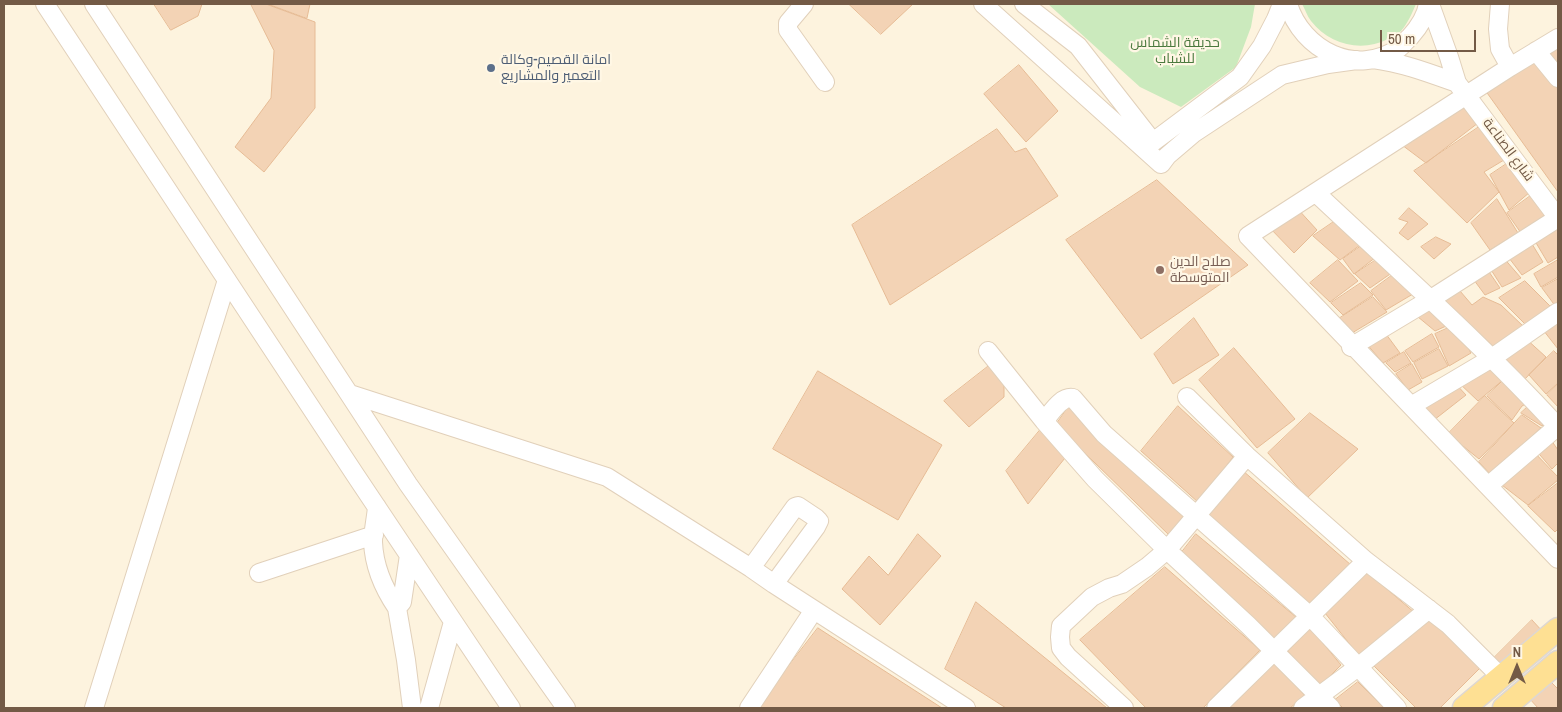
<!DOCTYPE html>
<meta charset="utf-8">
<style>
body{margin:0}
#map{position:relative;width:1562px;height:712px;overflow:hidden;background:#fdf3de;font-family:"Archivo Narrow",sans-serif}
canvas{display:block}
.frame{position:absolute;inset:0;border:5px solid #735a46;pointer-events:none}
.north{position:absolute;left:1492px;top:642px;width:50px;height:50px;-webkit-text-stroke:4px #fff7e5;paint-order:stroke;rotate:0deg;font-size:14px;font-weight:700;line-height:20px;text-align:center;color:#735a46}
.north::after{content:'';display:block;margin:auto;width:18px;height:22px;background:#735a46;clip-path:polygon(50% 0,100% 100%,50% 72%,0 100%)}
.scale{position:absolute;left:1380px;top:30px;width:96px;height:22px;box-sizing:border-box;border:2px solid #735a46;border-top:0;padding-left:6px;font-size:15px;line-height:18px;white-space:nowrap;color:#735a46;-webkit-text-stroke:4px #fff7e5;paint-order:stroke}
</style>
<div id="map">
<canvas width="1562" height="712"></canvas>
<div class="frame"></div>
<div class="north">N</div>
<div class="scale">50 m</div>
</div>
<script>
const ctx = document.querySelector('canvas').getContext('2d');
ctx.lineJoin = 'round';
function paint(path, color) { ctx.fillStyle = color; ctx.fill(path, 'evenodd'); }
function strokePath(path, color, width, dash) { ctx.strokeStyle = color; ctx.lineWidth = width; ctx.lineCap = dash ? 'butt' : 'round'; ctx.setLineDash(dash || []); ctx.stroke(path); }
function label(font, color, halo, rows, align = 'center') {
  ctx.font = font + ' "Archivo Narrow",Cairo,sans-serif'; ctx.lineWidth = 4.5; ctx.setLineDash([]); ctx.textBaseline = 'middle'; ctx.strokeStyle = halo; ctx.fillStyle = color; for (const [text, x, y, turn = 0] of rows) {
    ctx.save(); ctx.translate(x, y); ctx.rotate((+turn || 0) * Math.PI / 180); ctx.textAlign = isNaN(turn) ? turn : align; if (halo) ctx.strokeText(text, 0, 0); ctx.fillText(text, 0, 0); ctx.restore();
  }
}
const green = new Path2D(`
 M1048,4H1255L1251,27L1236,67L1181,107L1140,87Z
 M1302,4H1416C1412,13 1408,23 1401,31C1398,34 1392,36 1388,39C1361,53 1329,44 1311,21C1307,16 1305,9 1302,4Z`);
const building = new Path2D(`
 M154,4H202L198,16L171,30Z
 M251,4H266L315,22V108L264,172L235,147L271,98L274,51Z
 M268,4H310L307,18Z
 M849,4H913L881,34Z
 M1558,42V67L1545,51Z
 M1536,56L1558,85V192L1485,90Z
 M1019,65L1058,111L1026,142L984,94Z
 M1463,101L1478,123L1426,163L1402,145Z
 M1479,127L1504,160L1484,172L1499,192L1467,223L1414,171Z
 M997,129L1015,152L1026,148L1058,196L890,305L852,225Z
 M1508,163L1530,192L1509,210L1490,175Z
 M1157,180L1248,265L1141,339L1066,240Z
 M1536,192L1549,212L1521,233L1507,213Z
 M1497,199L1518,233L1490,250L1471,223Z
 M1296,207L1317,230L1294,253L1269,227Z
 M1409,208L1428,224L1408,240L1399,233L1408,222L1399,219Z
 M1341,217L1364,242L1340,260L1313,236Z
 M1558,228V257L1548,263L1532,236Z
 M1436,237L1451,244L1434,259L1421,247Z
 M1529,239L1543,262L1522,275L1506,254Z
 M1367,242L1380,254L1354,274L1343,259Z
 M1382,256L1396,270L1370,288L1355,274Z
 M1502,256L1521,278L1502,287L1488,265Z
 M1338,260L1358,281L1330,302L1310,283Z
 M1558,260V277L1541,287L1534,274Z
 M1485,266L1500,288L1485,295L1471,276Z
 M1398,271L1418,291L1386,310L1371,291Z
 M1558,279V305L1556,307L1542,288Z
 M1525,281L1550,306L1527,326L1499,298Z
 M1361,283L1373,295L1343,315L1331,303Z
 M1460,291L1472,305L1483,297L1501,305L1523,326L1495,348L1440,298Z
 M1373,297L1387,312L1352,333L1340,318Z
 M1431,301L1453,323L1435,331L1412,312Z
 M1558,314V349L1540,326Z
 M1194,318L1219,355L1173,384L1154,354Z
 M1455,325L1471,353L1449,366L1435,334Z
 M1383,330L1400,353L1383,363L1365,342Z
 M1432,334L1439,347L1413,362L1405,351Z
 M1524,337L1546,357L1524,380L1500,359Z
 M1234,348L1295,419L1257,448L1199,380Z
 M1439,349L1448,366L1422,379L1414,363Z
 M1554,351L1558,355V383L1546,394L1529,375Z
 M1404,352L1411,363L1395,372L1386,363Z
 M1487,362L1503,380L1478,401L1458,382Z
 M1412,364L1422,382L1408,390L1396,374Z
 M990,365L1004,381V397L969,427L944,401Z
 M818,371L942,445L898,520L773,449Z
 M1509,375L1533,400L1522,406L1512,420L1487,396Z
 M1454,382L1466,395L1434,420L1419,402Z
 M1558,384V407L1547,395Z
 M1485,396L1514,423L1479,459L1448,434Z
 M1534,401L1547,419L1542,426L1521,413Z
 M1069,406L1187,517L1171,537L1056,425Z
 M1178,406L1233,457L1199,503L1141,451Z
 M1310,413L1358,449L1307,498L1268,453Z
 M1522,415L1541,428L1490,474L1479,462Z
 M1041,429L1065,458L1028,504L1006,471Z
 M1549,437L1558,450V463L1552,469L1534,448Z
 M1532,450L1558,477V480L1528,505L1498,482Z
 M1242,470L1351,565L1309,604L1208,516Z
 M1558,483V529L1555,532L1528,506Z
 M918,534L941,556L880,625L842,589L869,556L888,575Z
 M1196,534L1296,617L1277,643L1182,552Z
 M1165,567L1260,650L1203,708H1146L1080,640Z
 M1367,572L1415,613L1359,656L1325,613Z
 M976,602L1107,708H1006L945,669Z
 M1430,619L1480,668L1440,708H1416L1374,666Z
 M1532,620L1544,633L1500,665L1493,659Z
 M1309,626L1341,665L1318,688L1286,649Z
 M818,628L942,708H762L758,706Z
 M1276,663L1305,696L1290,708H1228Z
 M1548,679L1558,689V708H1538L1529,698Z
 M1358,682L1384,708H1343L1335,700Z`);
const minor = new Path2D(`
 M45,4L356,476L511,708
 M94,4L408,484L566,708
 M804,4L788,23V30L825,82
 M983,4L1161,164L1167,156L1194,133L1282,75L1328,64L1357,60
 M1024,4L1078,46L1153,142L1240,77L1262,46L1276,19L1282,4
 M1288,4C1302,50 1356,78 1399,48C1403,45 1406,40 1410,37C1419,27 1426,17 1428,4
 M1430,4L1449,57L1457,83L1558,218
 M1500,4L1498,29L1500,49L1510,67
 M1558,38L1510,67L1248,236L1558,559
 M1536,51L1558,78
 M1373,59C1403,63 1429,73 1457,83
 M1316,193C1398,270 1482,344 1558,427
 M1351,347L1431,299L1558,218
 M988,351L1044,421L1095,479L1167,550L1248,625L1331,708
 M350,394L607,477L751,568L774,584L966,708
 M1187,397L1247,456L1366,561L1448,624L1501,677
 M1411,406L1492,358L1558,312
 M1044,421C1052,412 1061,396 1073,398L1104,434L1310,616L1397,708
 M1488,486L1558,426
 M377,507C376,519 373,531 373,542C374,566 384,589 397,608L402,602L409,555
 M751,568L795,507L798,506L816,518L819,521L816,527L774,584
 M259,573L374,535
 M397,608L406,660L412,708
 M94,708L227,280
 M429,708L453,622
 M749,708L814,610
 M1124,708L1068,657L1061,648L1060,637L1061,626L1092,597L1109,588L1122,584L1147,567L1167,550L1247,456
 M1216,708L1366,561
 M1303,708L1358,667L1429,609`);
const major = new Path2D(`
 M1464,708L1558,629
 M1504,708L1558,662`);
const markers = [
 [491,68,5,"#5c6f8a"],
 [1160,270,5,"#8d6e63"]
];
const parkNames = [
 ["حديقة الشماس",1175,43],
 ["للشباب",1175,59]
];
const serviceNames = [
 ["امانة القصيم-وكالة",501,60],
 ["التعمير والمشاريع",501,76]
];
const streetNames = [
 ["شارع الصناعة",1508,150,53]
];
const educationNames = [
 ["صلاح الدين",1170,262],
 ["المتوسطة",1170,278]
];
paint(green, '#cbeabd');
paint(building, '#f3d3b5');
strokePath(building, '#e6bb95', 1);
strokePath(minor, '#e1d0ba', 20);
strokePath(major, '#ddd7d3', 25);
strokePath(minor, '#fff', 18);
strokePath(major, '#fee093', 22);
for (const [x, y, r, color] of markers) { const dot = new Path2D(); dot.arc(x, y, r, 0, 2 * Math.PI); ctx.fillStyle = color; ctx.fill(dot); strokePath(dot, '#fff7e5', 2); }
label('14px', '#4a793d', '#fff7e5', parkNames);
label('14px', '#4e5e75', '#fff7e5', serviceNames, 'left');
label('14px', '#735a46', '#fff7e5', streetNames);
label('14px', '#785e54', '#fff7e5', educationNames, 'left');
</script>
